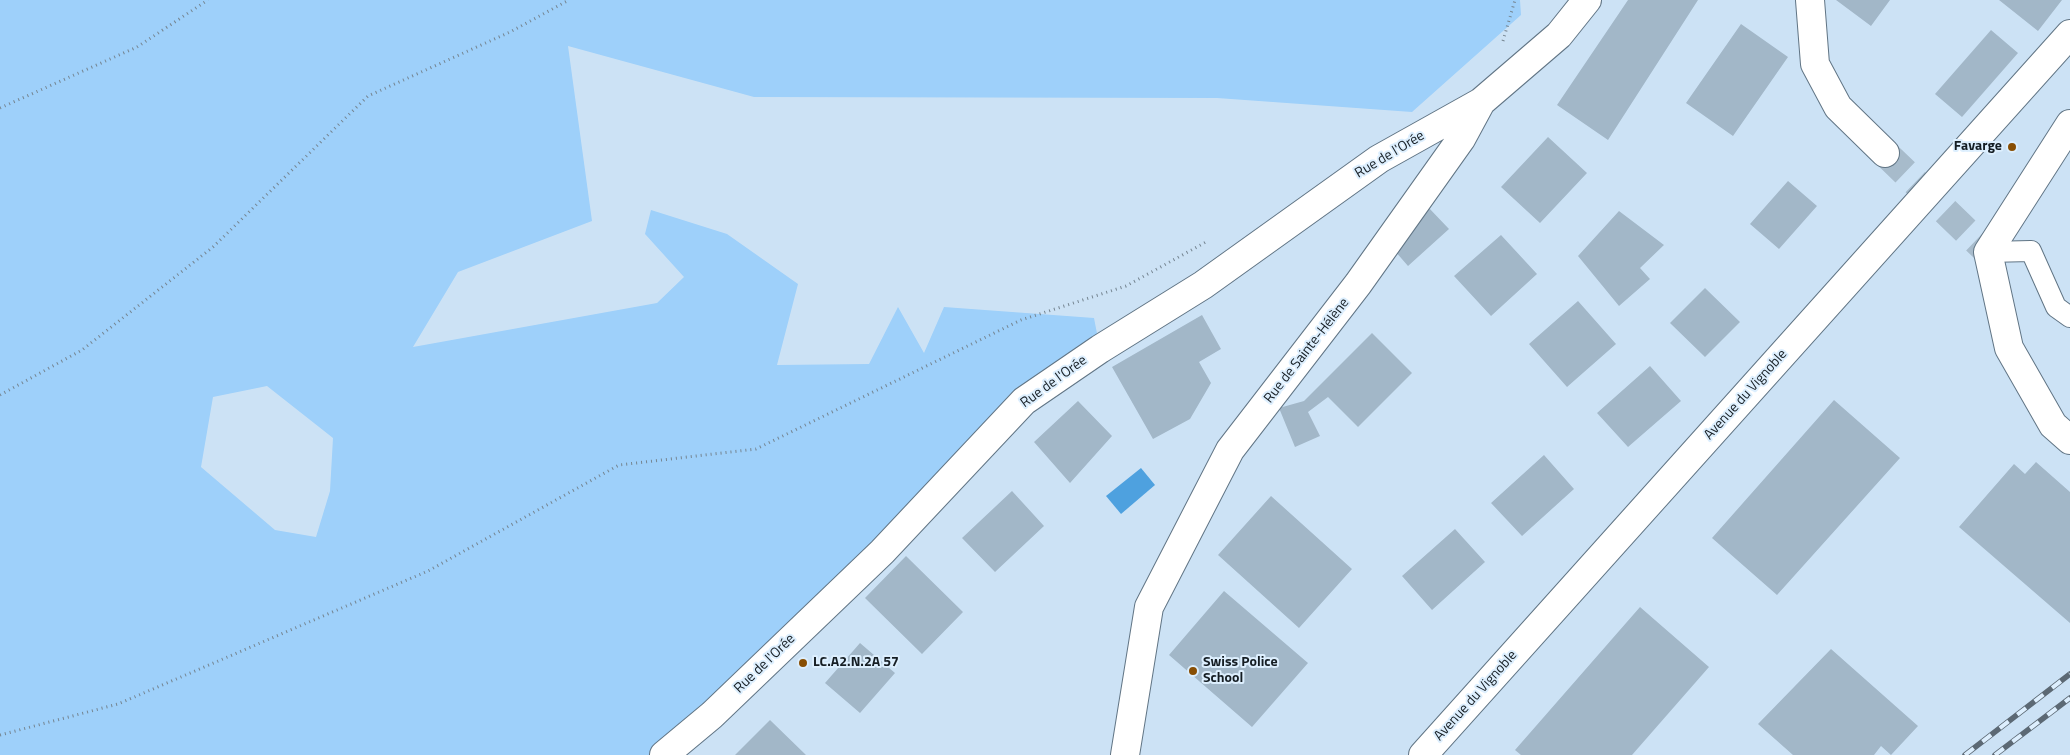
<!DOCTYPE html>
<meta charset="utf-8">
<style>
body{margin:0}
canvas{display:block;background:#cce2f5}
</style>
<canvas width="2070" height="755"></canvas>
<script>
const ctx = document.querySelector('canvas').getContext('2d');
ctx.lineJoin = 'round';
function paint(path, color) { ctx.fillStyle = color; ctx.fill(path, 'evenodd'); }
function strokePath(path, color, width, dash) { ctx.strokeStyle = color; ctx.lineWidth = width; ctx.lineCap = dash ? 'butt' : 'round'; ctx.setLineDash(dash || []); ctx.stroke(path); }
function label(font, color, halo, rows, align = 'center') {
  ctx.font = font + ' "Titillium Web",sans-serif'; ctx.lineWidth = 4; ctx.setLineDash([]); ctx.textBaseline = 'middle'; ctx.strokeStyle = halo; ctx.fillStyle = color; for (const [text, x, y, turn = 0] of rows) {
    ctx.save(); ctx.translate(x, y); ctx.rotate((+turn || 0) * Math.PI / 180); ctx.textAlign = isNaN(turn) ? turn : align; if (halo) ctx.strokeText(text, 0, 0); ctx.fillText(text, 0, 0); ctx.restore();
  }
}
const green = new Path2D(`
 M0,0H1520L1521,15L1412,112L1217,98L754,97L568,46L592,221L458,272L413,347L657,303L684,277L645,234L651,210L727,234L798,284L777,365L869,364L898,307L924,353L944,307L1094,318L1100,349L664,755H0ZM267,386L333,438L330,491L316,537L275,530L201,467L213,397Z`);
const water = new Path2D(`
 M1141,468L1155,485L1121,514L1106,496Z`);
const building = new Path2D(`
 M1628,0H1698L1608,140L1557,105Z
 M1836,0H1890L1871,26Z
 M1999,0H2062L2038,31Z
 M1741,24L1788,57L1733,136L1686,103Z
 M1991,30L2018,53L1962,117L1935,94Z
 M1548,137L1587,173L1540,223L1501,187Z
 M1788,181L1817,206L1779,249L1750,224Z
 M1428,207L1449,229L1408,266L1388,243Z
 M1619,211L1664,245L1640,268L1650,279L1619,306L1578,256Z
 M1501,235L1537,274L1491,316L1454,276Z
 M1705,288L1740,322L1705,357L1670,323Z
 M1578,301L1616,344L1567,387L1529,344Z
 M1202,315L1221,349L1199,362L1211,383L1190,419L1153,439L1112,367Z
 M1372,333L1412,373L1358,427L1328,397L1308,412L1320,436L1295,447L1279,408L1304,401Z
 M1650,366L1681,401L1628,447L1597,413Z
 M1834,400L1900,458L1777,595L1712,538Z
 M1078,401L1112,436L1070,483L1034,442Z
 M1544,455L1574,489L1522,536L1491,503Z
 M2036,462L2070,492V623L1959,527L2014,464L2025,474Z
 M1012,491L1044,526L995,572L962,538Z
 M1271,496L1352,569L1299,628L1218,555Z
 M1455,529L1485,562L1432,610L1402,576Z
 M906,556L963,612L922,654L865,598Z
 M1224,591L1308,663L1252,727L1169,655Z
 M1640,607L1709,667L1632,755H1521L1515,750Z
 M860,643L895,673L860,713L825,683Z
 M1831,649L1918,726L1891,755L1881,746L1874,755H1793L1758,724Z
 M770,720L806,755H735Z`);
const minorTunnel = new Path2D(`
 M1885,153L1988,252`);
const path = new Path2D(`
 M1503,41L1515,0
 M0,108L137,47L208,0
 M0,395L82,350L213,247L368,96L510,32L569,0
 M0,735L118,704L428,571L619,465L756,449L1021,320L1126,286L1206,242`);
const service = new Path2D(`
 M1988,252L2031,251L2056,307L2070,317`);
const minor = new Path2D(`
 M1810,0L1815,64L1838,107L1885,153
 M2070,124L1988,252L2009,348L2053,425L2070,440
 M664,755L712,715L882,552L1024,401L1100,349L1203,285L1379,159L1481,102
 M1125,755L1149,607L1230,450L1358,284L1461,139L1481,102L1559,35L1587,0`);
const secondary = new Path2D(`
 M1423,755L2070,34`);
const rail = new Path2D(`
 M1965,755L2070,674
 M1995,755L2070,698`);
const markers = [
 [2012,147,5,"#884e03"],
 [803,663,5,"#884e03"],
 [1193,671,5,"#884e03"]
];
const poiNames = [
 ["Favarge",2002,147,"right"],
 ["LC.A2.N.2A 57",813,663],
 ["Swiss Police",1203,663],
 ["School",1203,679]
];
const streetNames = [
 ["Rue de l'Orée",1390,155,-31],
 ["Rue de Sainte-Hélène",1307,351,-52],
 ["Rue de l'Orée",1054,382,-36],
 ["Avenue du Vignoble",1746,395,-48],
 ["Rue de l'Orée",765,664,-44],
 ["Avenue du Vignoble",1476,696,-48]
];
paint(green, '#9ed0fa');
paint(water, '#4ea1df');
paint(building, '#a2b7c8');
strokePath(minorTunnel, '#a7bbcb', 28, [28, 14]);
strokePath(service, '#617585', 22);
strokePath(minor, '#617585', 30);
strokePath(secondary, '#617585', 30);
strokePath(path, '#758591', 3, [1, 4]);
strokePath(service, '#fff', 20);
strokePath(minor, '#fff', 28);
strokePath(secondary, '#fff', 28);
strokePath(rail, '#5c6974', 5.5);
strokePath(rail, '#ddeffe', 4, [11]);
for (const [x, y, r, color] of markers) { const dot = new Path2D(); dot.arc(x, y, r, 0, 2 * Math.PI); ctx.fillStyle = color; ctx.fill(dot); strokePath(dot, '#ddeffe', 2); }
label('bold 14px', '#151d23', '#ddeffe', poiNames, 'left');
label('14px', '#151d23', '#ddeffe', streetNames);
</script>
